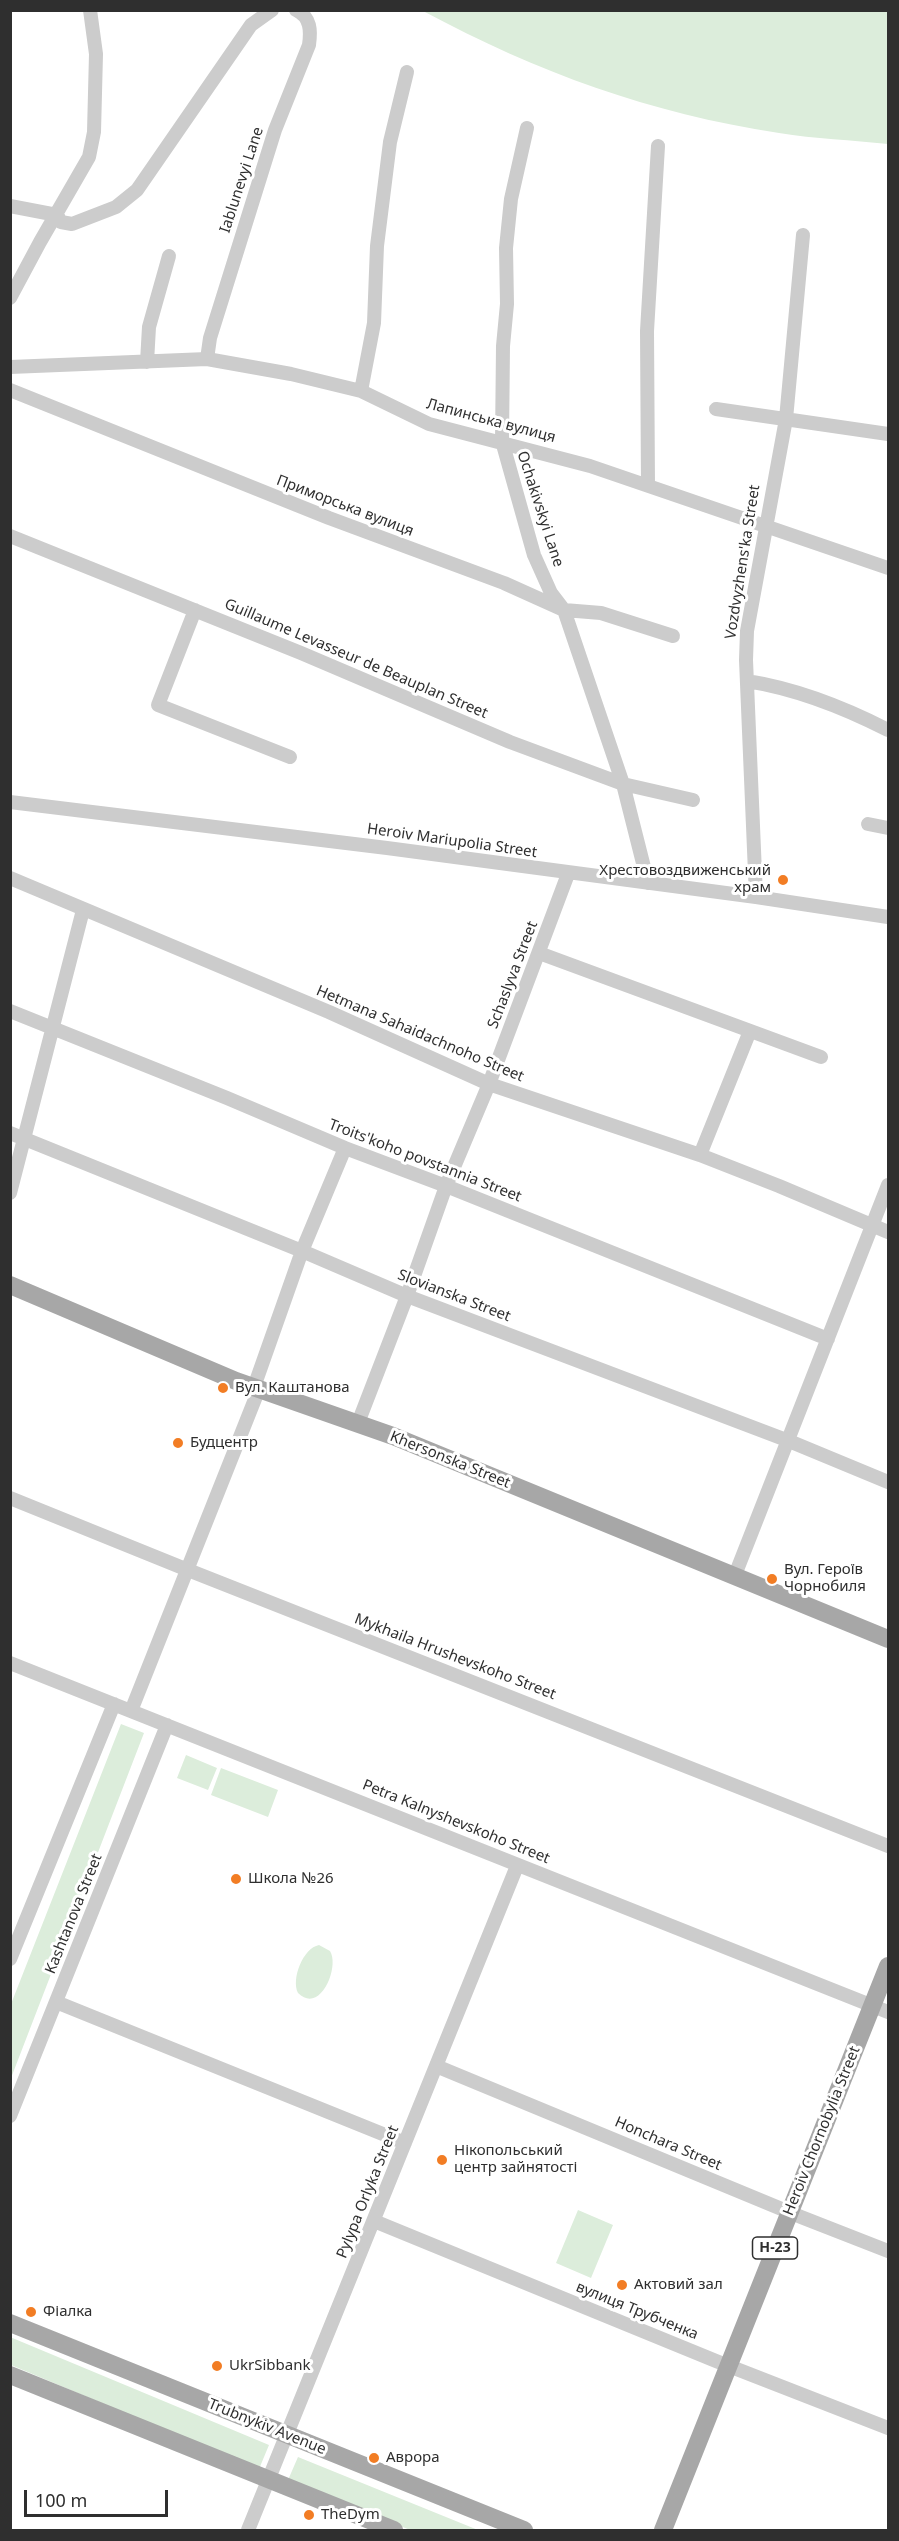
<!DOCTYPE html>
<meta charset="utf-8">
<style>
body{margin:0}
#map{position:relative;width:899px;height:2541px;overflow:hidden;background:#fff;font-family:"Noto Sans",sans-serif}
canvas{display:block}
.frame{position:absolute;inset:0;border:12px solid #2f2f2f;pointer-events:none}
.scale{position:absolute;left:24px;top:2490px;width:144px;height:27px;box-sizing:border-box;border:3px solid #2f2f2f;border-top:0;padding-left:8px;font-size:18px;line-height:21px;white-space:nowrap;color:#2f2f2f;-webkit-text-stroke:4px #fff;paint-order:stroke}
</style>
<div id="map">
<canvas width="899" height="2541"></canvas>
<div class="frame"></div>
<div class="scale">100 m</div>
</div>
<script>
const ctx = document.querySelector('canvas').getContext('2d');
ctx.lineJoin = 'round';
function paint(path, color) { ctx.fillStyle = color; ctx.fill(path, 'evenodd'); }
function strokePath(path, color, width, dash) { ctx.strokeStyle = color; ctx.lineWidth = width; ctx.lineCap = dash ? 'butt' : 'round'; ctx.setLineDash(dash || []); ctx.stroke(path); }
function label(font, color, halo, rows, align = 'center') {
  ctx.font = font + ' "Noto Sans",sans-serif'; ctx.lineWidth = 6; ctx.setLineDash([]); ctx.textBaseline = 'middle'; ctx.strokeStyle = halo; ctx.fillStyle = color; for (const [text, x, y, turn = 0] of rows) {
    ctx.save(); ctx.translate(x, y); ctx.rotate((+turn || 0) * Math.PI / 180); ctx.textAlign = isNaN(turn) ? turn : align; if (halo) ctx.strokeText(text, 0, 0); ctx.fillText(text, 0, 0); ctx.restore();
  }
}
const green = new Path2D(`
 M423,11H888V144C852,140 815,139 779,133C649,113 539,73 423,11Z
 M121,1724L144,1733L11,2078V2004Z
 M186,1755L217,1768L208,1790L177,1778Z
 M221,1768L278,1790L268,1817L211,1795Z
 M319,1945L330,1951C340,1967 320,2015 298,1993C291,1979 303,1948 319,1945Z
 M578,2210L613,2225L591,2278L556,2263Z
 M10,2337L269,2445L259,2469L11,2365Z
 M298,2457L478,2530H410L288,2480Z`);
const minor = new Path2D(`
 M527,128L511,199L506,248L507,304L503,346L502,441L534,555L551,593L564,610L623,784L648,883
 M10,206L57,215L61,222L72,224L116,207L137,190L251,25L272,10
 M10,298L40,242L89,157L94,132L96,54L90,10
 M207,359L210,338L275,130L309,45C311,31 311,17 296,10
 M147,362L149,327L169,256
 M10,367L207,359L291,374L361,391L429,424L590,466L888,568
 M10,390L329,518L504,583L564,610L601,613L673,636
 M361,391L374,323L377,246L390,142L407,72
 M716,409L888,434
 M648,485L647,331L658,146
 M10,536L301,653L510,742L623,784L693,800
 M195,610L158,705L290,757
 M747,681C798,689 843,707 888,730
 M10,802L387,848L756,897L888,917
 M868,824L888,828
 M10,878L329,1012L489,1084L700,1155L779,1186L888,1232
 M756,897L746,660L747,631L786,419L803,235
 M539,953L821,1057
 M10,1011L227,1098L345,1148L446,1186L828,1339
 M10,1133L302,1251L407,1296L789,1441L888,1482
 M700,1155L750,1031
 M10,1193L83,910
 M254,1387L302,1251L345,1148
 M358,1423L407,1296L446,1186L489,1084L568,874
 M10,1498L188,1570L888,1846
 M735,1575L888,1185
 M10,1663L888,2012
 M131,1711L259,1389
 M10,1959L114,1704
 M56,2002L405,2143
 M436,2066L801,2217L888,2251
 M10,2116L167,1725
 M374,2221L716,2361L888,2428
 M248,2530L517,1866`);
const major = new Path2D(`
 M10,1285L236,1381L393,1436L888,1639
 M10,2323L524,2530
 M10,2375L394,2530
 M663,2530L888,1966`);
const markers = [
 [783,880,6,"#f27d24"],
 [223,1388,6,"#f27d24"],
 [178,1443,6,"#f27d24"],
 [772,1579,6,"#f27d24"],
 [236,1879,6,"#f27d24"],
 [442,2160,6,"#f27d24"],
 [622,2285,6,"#f27d24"],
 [31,2312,6,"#f27d24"],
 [217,2366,6,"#f27d24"],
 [374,2458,6,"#f27d24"],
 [309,2515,6,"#f27d24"]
];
const shields = [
 [775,2248,45]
];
const shieldNames = [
 ["Н-23",775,2248]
];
const streetNames = [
 ["Iablunevyi Lane",242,180,-72],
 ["Лапинська вулиця",491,421,15],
 ["Приморська вулиця",345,506,21],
 ["Ochakivskyi Lane",540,509,72],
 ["Vozdvyzhens'ka Street",743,562,-81],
 ["Guillaume Levasseur de Beauplan Street",356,659,23],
 ["Heroiv Mariupolia Street",452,841,8],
 ["Schaslyva Street",513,975,-69],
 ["Hetmana Sahaidachnoho Street",420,1034,23],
 ["Troits'koho povstannia Street",425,1161,21],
 ["Slovianska Street",454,1296,21],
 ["Khersonska Street",450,1460,22],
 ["Mykhaila Hrushevskoho Street",455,1657,21],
 ["Petra Kalnyshevskoho Street",456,1822,22],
 ["Kashtanova Street",74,1914,-68],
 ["Heroiv Chornobylia Street",822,2131,-68],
 ["Honchara Street",668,2144,23],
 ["Pylypa Orlyka Street",368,2192,-68],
 ["вулиця Трубченка",637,2311,22],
 ["Trubnykiv Avenue",267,2427,22]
];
const poiNames = [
 ["Хрестовоздвиженський",771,871,"right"],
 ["храм",771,888,"right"],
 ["Вул. Каштанова",235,1388],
 ["Будцентр",190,1443],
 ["Вул. Героїв",784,1570],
 ["Чорнобиля",784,1587],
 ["Школа №26",248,1879],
 ["Нікопольський",454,2151],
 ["центр зайнятості",454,2168],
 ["Актовий зал",634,2285],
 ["Фіалка",43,2312],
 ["UkrSibbank",229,2366],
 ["Аврора",386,2458],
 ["TheDym",321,2515]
];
paint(green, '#dceddb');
strokePath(minor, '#ccc', 14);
strokePath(major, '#a7a7a7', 18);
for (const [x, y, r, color] of markers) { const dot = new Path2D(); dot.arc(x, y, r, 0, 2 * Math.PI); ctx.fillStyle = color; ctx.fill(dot); strokePath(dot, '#fff', 2); }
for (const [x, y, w] of shields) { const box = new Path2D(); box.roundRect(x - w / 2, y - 11, w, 22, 4.5); ctx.fillStyle = '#fff'; ctx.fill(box); strokePath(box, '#2f2f2f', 1.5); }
label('bold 14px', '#2f2f2f', null, shieldNames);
label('15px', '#2f2f2f', '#fff', streetNames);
label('15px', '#2f2f2f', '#fff', poiNames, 'left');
</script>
